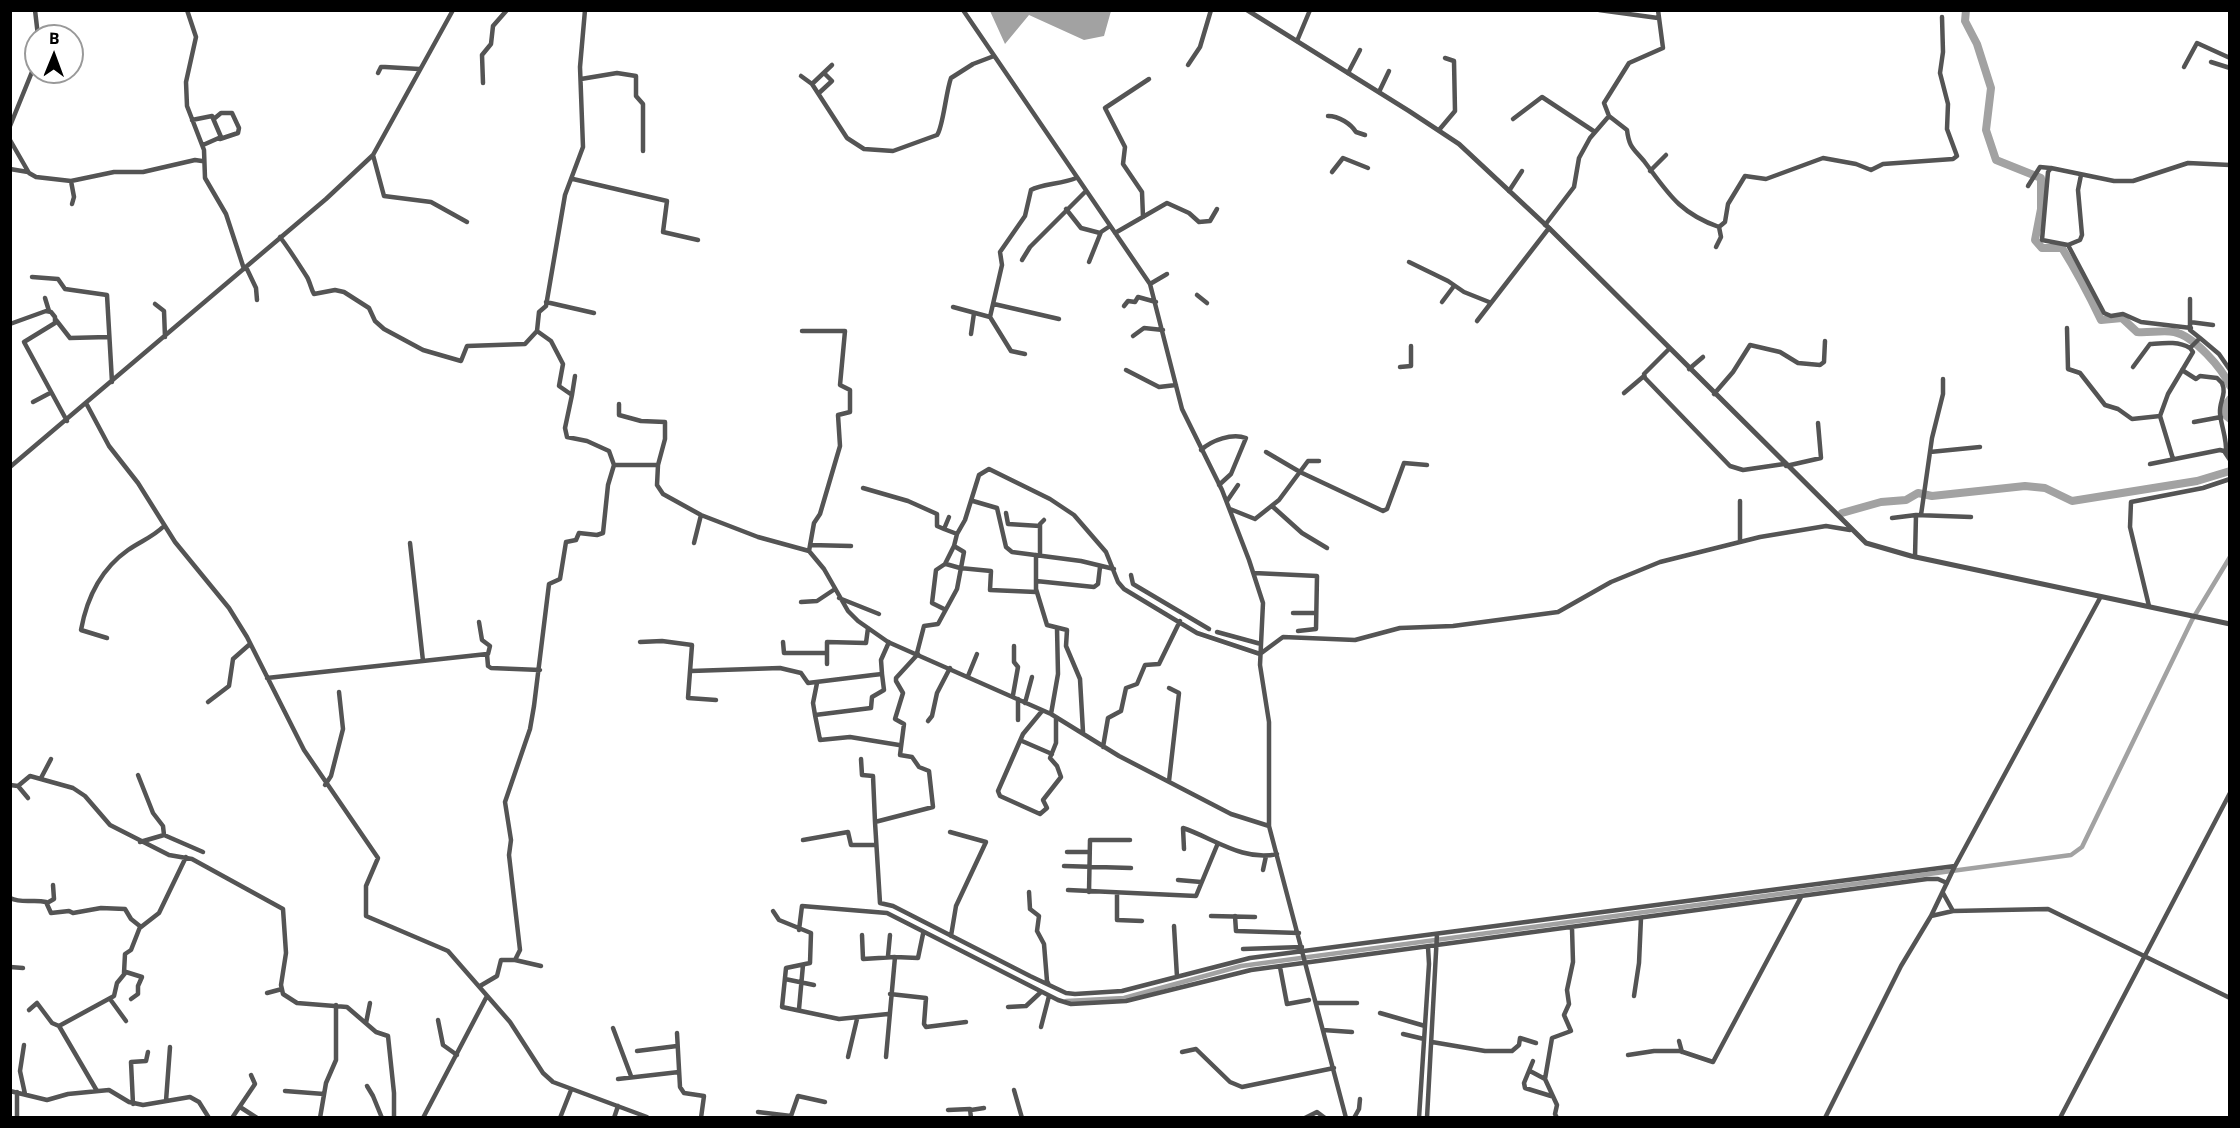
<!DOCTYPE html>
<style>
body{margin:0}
#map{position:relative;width:2240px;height:1128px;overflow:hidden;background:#fff;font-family:"Open Sans",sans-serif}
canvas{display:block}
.frame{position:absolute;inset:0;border:12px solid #000;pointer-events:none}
.north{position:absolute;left:24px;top:24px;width:60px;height:60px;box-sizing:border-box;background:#fff;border:2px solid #999;border-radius:50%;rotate:1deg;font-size:16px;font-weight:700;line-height:24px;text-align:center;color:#000}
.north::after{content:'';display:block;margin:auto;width:21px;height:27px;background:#000;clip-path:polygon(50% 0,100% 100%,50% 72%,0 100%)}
</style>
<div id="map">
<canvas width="2240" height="1128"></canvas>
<div class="frame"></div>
<div class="north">B</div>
</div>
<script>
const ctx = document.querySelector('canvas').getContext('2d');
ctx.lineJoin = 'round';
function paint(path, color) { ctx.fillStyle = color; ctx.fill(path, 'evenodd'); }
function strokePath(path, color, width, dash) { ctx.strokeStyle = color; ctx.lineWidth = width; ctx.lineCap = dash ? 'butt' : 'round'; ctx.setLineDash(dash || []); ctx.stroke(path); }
const water = new Path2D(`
 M990,11H1111L1104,36L1084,40L1029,15L1005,44Z`);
const canal = new Path2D(`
 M1066,1001L1124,998L1241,966L2071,855L2082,847L2192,620L2230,557`);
const river = new Path2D(`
 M1966,10L1965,21L1977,44L1991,88L1986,130L1996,160L2041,178V209L2035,240L2042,248H2062C2077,272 2089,295 2101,320L2122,318L2137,332C2148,333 2163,330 2174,332C2194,336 2222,368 2230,386
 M2230,399L2225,406V415L2230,419
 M2230,446V448
 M1842,513L1881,502L1906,500L1918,493L1932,496L2025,486L2045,488L2072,501L2197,481L2230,471`);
const minor = new Path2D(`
 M35,10L38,36
 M187,10L196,37L186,82L187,106L204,150L205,178L226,214L244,269
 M963,10L1150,284L1182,409L1222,490L1249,560L1263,603L1260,665L1269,722V826L1346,1118
 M1599,10L1658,18
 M1297,41L1310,10
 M2211,62L2230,68
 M1188,65L1200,47L1211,10
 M2184,67L2197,43L2230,58
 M378,73L381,67H385L419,69
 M1348,73L1360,50
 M801,76L812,84L847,138L864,149L893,151L937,135C943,128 946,91 951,78L973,64L994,56
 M581,79L617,73L636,76V96L643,104V151
 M483,83L482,55L491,44L493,26L507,10
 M812,84L832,65
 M1379,92L1389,71
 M819,93L832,81L824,73
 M1328,116C1339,116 1351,124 1356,132L1365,135
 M1609,116L1627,130C1629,147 1633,148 1644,161C1668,193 1679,213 1719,227L1725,222L1728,204L1745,176L1766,179L1823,158L1856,164L1871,170L1883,164L1953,159L1957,156L1947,129L1948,104L1940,73L1943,52L1942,17
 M215,118L221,113H232L239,128L238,133L220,139
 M1513,119L1542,97L1595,132
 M192,120L212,116L221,137L203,145
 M10,126L36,62
 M1439,130L1455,111L1454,61L1445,58
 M10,140L29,173L36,177L71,181L114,172H143L195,160L202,161
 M373,155L384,196L431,202L467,222
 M10,169L28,172
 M1650,171L1666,155
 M1332,172L1343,158L1368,168
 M573,179L667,201L663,232L698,240
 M71,181L74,197L72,204
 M2028,186L2040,167L2050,168
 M1509,191L1522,171
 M1066,209L1081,228L1100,233
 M1143,217L1142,192L1123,164L1125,147L1105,108L1149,79
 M1545,225L1574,187L1579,158L1590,138L1609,116L1604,103L1629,63L1663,48L1658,10
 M1115,233L1167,203L1189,213L1199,222L1210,221L1217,209
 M280,237C290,250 298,263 307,277C310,282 311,289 314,294L335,290L344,292L369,308L375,321L384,329L423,350L461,361L467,346L525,344L537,331L539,312L546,306L565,195L583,147L580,67L585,10
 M2068,245L2080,240L2082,235L2078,190L2081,175
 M1716,247L1721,237L1719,227
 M1022,260L1030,247L1086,191
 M1089,262L1101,232L1110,226
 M1409,262L1448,281L1464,292L1489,302
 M246,267L256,288L257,300
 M32,277L58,279L65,289L107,295L112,382
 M1150,284L1167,274
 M1197,295L1207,303
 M45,298L49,311
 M2190,299V330L2200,338
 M546,302L594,313
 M1442,302L1454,286
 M155,304L164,311L165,337
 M994,304L1059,319
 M1124,306L1128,301L1135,302L1138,297L1156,302
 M953,307L990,317L1002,265L1000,252L1025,216L1031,190C1041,184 1062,184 1076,178
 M990,317L1011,351L1025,354
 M56,320L70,338L108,337
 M1477,321L1549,228
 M2190,322L2213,325
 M10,324L46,311L51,312L55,317V323L24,342L67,421
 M2067,328L2068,369L2080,373L2105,405L2118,409L2132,419L2160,416
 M2191,328L2141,322L2123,314L2111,316L2104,313L2068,245L2042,240L2048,172L2051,168L2114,181H2133L2188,163L2230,165
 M537,331L551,341L563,364L559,386L572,395L565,428L567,437L587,441L609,451L614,465H658L657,485L663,494L701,515L758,537L809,551L824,569L848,611L858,621L888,642L1051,714L1119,756L1231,814L1269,826
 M802,331H845L840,385L850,390V412L838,415L840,446L820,514L814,523L809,551
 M971,334L974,313
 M1133,336L1144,328L1163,330
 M1669,349L1644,374L1645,378L1730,466L1743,470L1784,464
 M1400,367L1411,366V346
 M2133,367L2150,344C2164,343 2178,341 2190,348L2200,338L2219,354L2230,370
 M1689,369L1703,357
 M1126,370L1159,387L1176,385
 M2182,370L2196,379L2200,376L2217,378L2222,383C2227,394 2219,402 2220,413C2221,426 2227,438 2226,453
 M1624,393L1644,376
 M1714,394L1733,372L1750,345L1780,352L1798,363L1820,365L1824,362L1825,341
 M572,395L575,376
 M33,402L50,393
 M86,403L109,446L138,483L175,542L229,608L247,637L304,750L378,858L366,886V916L448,951L510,1022L543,1073L553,1082L647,1117
 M619,404V415L641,421L665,422V439L658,465
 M2194,422L2221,417
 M1201,450C1212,440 1232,433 1246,438L1231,474L1219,485
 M1266,452L1300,472L1383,511L1387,509L1404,463L1427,465
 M1930,452L1980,447
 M2173,459L2160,416L2168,394L2193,352L2190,348
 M2150,464L2220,450L2224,451L2230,460
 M1786,466L1821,458L1818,423
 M10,467L326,199L373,155L453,10
 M863,488L908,501L937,514V526L944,529
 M973,501L997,508L1006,547L1012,552L1081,561L1114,569
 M1227,501L1238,485
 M1272,506L1302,533L1327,548
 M1230,509L1255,519L1279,500L1308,461H1319
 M1006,513L1008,524L1040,526
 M1921,515L1932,438L1943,394V379
 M1892,518L1916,515L1971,517
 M957,534L965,520L979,475L989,469L1050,499L1074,515L1106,552L1118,582L1124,589L1197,633L1260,654L1283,637L1355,640L1400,628L1453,626L1558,612L1611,582L1660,562L1760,537L1826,526L1850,530
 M1740,541V501
 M410,543L423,661
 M694,543L701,515
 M810,545L851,546
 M1036,555V589L1047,625L1067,630L1066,646L1080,679L1083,732
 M1040,555V524L1044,520
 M1915,557L1916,515
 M946,564L960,568L991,571L990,590L1036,592
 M1254,573L1317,576L1316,629L1298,631
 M1131,575L1133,584L1209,629
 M1036,581L1094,587L1098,584L1100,567
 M839,598L879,614
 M801,602L817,601L835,589
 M2149,606L2130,527L2131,502L2203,488L2230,479
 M944,609L932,603L936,570L945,564L954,546
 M1293,613H1316
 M479,622L482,640L490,646L488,654
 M1217,632L1261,644
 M107,638L81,630C87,597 101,569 128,550C141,541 153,537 164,526
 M640,642L662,641L692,645L688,698L716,700
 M783,642L784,653H827
 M917,653L924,626L938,624L957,589L964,552L954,546L957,534L944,529L949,517
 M918,654L896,678V681L903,693L895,719L904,724L900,755L912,757L919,767L929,771L933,807L875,822L880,903L893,906L1030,976L1066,993L1075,994L1122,991L1250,958L1955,866
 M827,664V642L866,643L868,628
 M691,671L780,668L801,673L808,683L873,675L882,674L881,660L889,642
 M968,676L977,654
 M267,678L487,654L488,666L491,668L540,670
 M817,683L813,703L815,715L871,708L872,697L884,690L882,674
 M1013,695L1018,667L1014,662V646
 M1018,699V720
 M208,702L229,686L233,659L250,644
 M1025,703L1032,677
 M1042,711L1023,734L998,791L1000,796L1040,814L1047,808L1043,800L1061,777L1057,766L1050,758L1056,743V717
 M1051,714L1058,674L1057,628
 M815,715L820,740L850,737L899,745
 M928,721L932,716L937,693L950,668
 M1022,741L1052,754
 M1103,747L1108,718L1121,711L1126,688L1137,684L1145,665L1159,664L1180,621
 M861,759L862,775L873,776L875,822
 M138,775L153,813L163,826L164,835
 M41,778L51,759
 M1169,781L1179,693L1169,688
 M10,785L18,786L30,776L73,788L85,796L110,825L169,855L192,859L283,909L286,953L281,985L283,994L297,1003L347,1007L376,1032L388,1036L394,1093V1118
 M325,785L331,776L343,729L339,692
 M18,786L28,798
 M950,832L986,842L956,906L951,936
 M803,840L848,832L851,845H876
 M140,842L164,835L203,852
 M1184,849L1183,828C1213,838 1244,862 1277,854
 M1067,852H1089
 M1064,866L1131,868
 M1263,870L1266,856
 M1178,880L1201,882
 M1068,890L1196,896L1218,843
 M1029,892L1030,909L1039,916L1037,931L1044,944L1047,981L1049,985
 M1089,892L1090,840H1130
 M1943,893L1953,911
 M1117,894V920L1142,921
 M10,898C23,904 33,899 46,902L51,913L69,911L73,913L101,908L125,909L131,919L141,927L159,913L186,857
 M47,903L54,899L53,885
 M773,911L779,920L811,933L810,963L786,968L782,1007L839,1019L888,1014
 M1211,916L1255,917
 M1235,916L1236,931L1299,933
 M1931,916L1953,911L2048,909L2230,998
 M1174,926L1177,977
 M799,930L802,906L887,913L1058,1000L1071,1004L1126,1001L1251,970L1927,879H1938L1947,883
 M862,935L863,959L895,957
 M1243,949L1302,947
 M888,956L890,935
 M515,960L541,966
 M10,967L23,968
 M1280,967L1287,1004L1309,1000
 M124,973L125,954L131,950L140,927
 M785,979L814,985
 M480,986L497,976L501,960H515L520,950L509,855L511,840L505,802L530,729L534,706L549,584L560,579L566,542L576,540L579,533L597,535L603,533L608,485L614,465
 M267,993L282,989
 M890,994L926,998L924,1024L926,1027L966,1022
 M1634,996L1639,963L1641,918
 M110,999L126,1021
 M1316,1003H1357
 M1008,1007L1026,1006L1041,992
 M799,1009L803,965
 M29,1010L37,1003L52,1023L59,1026
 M1380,1013L1425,1026
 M438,1020L443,1045L457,1055
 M366,1023L370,1003
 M1041,1027L1049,996
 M613,1028L631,1076
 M1323,1030L1352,1032
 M677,1033L680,1087L684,1093L704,1096L701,1118
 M1403,1034L1424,1039
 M1679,1041L1682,1052
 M1432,1042L1485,1051H1512L1519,1045L1520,1038L1536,1043
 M24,1045L20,1071L25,1094
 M637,1051L677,1046
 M1182,1052L1196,1049L1230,1082L1242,1087L1334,1068
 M1628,1055L1654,1051H1680L1713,1062L1801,897
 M848,1057L857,1019
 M886,1057L895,957L918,958L923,934
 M1533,1061L1524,1083L1525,1088L1551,1096
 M1530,1071L1545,1079L1557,1105L1555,1114L1557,1118
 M618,1079L679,1072
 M1545,1079L1552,1038L1571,1031L1564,1015L1569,1004L1567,990L1573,962L1572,928
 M367,1086L373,1096L382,1118
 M1014,1090L1022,1118
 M10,1091L47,1100L68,1094L109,1090L129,1102L143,1105L190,1097L199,1102L209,1118
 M97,1091L59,1026L114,996L117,983L126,972L142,977L138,986V994L131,999
 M285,1091L324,1094
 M166,1101L170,1047
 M133,1104L131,1062L146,1061L148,1052
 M240,1107L257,1118
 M948,1110L970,1109L971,1118
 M971,1110L984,1108
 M758,1112L791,1116L798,1096L825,1102
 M17,1118V1092
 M232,1118L255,1084L251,1075
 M320,1118L326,1083L336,1060V1005
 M423,1118L487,996
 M560,1118L571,1090
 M614,1118L618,1106
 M1305,1118L1317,1112L1325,1118
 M1354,1118L1359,1109L1360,1099
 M1419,1118L1429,964L1428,947
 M1427,1118L1437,934
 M1825,1118L1901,966L1931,916L1954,868L2100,598
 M2060,1118L2230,793`);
const tertiary = new Path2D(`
 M1247,10L1409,111L1459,144L1549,228L1866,543L1911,556L2230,624`);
paint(water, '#a2a2a2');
strokePath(canal, '#a2a2a2', 4.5);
strokePath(river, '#a2a2a2', 8);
strokePath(minor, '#545454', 4.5);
strokePath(tertiary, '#545454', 5);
</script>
